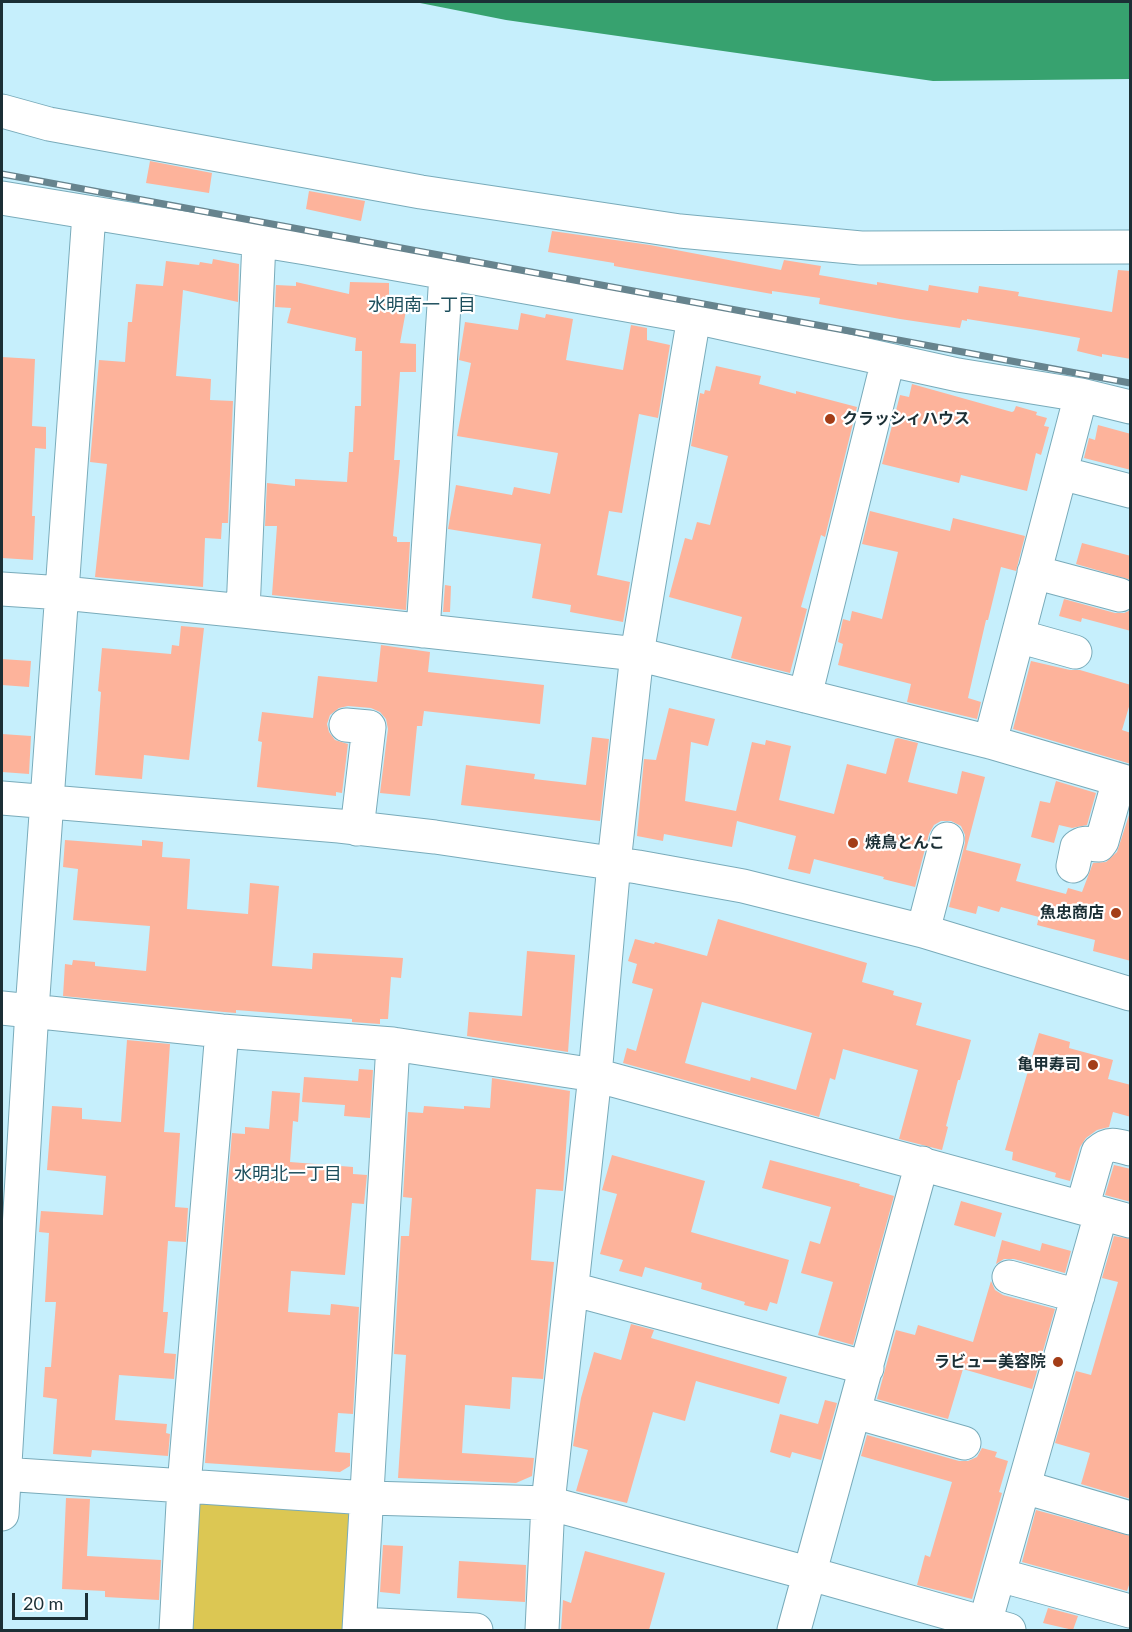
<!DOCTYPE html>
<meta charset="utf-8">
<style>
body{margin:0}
#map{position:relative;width:1132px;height:1632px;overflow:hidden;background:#c6effc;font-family:Lato,sans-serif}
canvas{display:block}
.frame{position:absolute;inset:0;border:3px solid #1b2f35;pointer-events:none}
.scale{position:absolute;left:12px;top:1593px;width:76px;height:27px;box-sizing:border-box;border:3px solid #1b2f35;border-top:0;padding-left:8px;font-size:18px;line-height:21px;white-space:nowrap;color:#1b2f35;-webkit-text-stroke:4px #fff;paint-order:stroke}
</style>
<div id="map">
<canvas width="1132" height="1632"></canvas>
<div class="frame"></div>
<div class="scale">20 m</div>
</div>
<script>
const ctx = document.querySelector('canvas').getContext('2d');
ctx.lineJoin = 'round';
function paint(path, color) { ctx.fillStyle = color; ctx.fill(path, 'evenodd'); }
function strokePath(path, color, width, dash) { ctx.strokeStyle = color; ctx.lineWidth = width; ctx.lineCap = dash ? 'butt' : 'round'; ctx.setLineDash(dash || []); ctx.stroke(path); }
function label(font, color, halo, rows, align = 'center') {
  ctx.font = font + ' Lato,"Noto Sans JP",sans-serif'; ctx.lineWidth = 4.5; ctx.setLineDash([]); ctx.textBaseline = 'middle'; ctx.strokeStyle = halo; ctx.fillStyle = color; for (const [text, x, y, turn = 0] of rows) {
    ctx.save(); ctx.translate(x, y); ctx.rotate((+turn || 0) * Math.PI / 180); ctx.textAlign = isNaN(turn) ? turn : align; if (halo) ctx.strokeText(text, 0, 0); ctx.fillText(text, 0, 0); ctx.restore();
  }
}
const green = new Path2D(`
 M201,1499L346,1510L355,1520L350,1630H184L191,1517Z`);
const water = new Path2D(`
 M415,2H1130V79L933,81L506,20Z`);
const building = new Path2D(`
 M150,161L212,173L209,193L146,183Z
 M309,191L365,201L361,221L306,209Z
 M552,231L650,245L781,270L784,260L821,266L819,275L877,285V282L928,291L929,285L978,293L979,286L1019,292L1018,296L1112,312L1118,270L1131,271V359L1102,354V357L1077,351L1080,338L1036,330L967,319V321L962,320L960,328L900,319L819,304L820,298L772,291V294L614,266V263L548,252Z
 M213,259L239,264L238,302L183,290L176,376L211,379L210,400L233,401L228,523H222L221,539L205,538L203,587L95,577L107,464L90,462L99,360L125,362L128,322H132L136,284L163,286L166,261L199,265L200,262L212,264Z
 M296,282L349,294L350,282L389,283V302L407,305L400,343L416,344V372H400L394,460H400L393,536L397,537V542H410L406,610L272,595L277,526H265L267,483L295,486V479L347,482L349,452H353L355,406H361L362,351H355L356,338L287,323L291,308L275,307L276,285L296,286Z
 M521,313L545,318L546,314L573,319L566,360L623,370L631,325L647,328V340L670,345L658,418L639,414L622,513L609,511L597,575L630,582L623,622L570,612L571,605L532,598L541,544L448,529L456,485L512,495L514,487L550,494L558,453L457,436L471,363L459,360L465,322L518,330Z
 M2,357L35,359L32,426L46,427V449L35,448L32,516H35L33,560L2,558Z
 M716,366L761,376L759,384L796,394V391L857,407L825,537L821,535L801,607L807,609L790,673L731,658L742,617L669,597L685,538L692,540L697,522L710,525L728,456L691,446L700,393L704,394L705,390L710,391Z
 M912,384L1012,412L1014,411L1016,406L1037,412L1036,415L1047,418L1044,426L1049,427L1041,455L1036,453L1027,491L961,475L959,483L882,464L900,395L909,397Z
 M1098,425L1131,434V470L1084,458L1089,438L1095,440Z
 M870,511L950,531L953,518L1025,536L1016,571L1001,567L988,620H986L968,698L981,702L977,719L907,702L911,684L838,665L843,644L838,642L843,619L850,621L852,611L882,619L898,552L862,544Z
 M1082,543L1131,556V580L1076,564Z
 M445,585L451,586L450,612H443Z
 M1064,599L1115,613H1124L1131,610V631L1082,618L1081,622L1059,616Z
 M181,626L204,628L189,760L144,755L142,779L95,775L101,692L98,691L102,648L171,654L172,645L179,646Z
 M381,645L430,652L428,672L544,685L540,724L424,711L422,726H417L410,796L380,793L388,729L386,719L380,712L371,708L348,706L339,708L330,715L327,724L329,732L335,740L348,744L342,793L336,792V796L257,787L262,742L258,741L262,712L313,718L318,676L377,682Z
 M2,659L31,661L29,687L2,685Z
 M1031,661L1070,670H1080L1131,685V700L1122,730L1131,733V764L1013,729Z
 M669,708L715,719L708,746L691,742L685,801L736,811L752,742L765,745L766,740L791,746L779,800L834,814L847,764L886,774L895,739L898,738L918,743L908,782L957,794L962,771L985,777L966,850L1021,864L1016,881L1066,894L1068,888L1082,892L1093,863L1106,862L1117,852L1131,809V961L1093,951L1095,940L1037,925L1039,917L1001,907L999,912L978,906L976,914L949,907L965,843V835L961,826L951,821H941L934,825L929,834L915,887L883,879L884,877L814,859L810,874L788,869L796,836L737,821L732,847L664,834L663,841L637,836L644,759L656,760Z
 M2,734L31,736L29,774L2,772Z
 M592,737L609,739L600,821L461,805L466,765L535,774L534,779L586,785Z
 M1056,781L1096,793L1087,825L1072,828L1059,825L1054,843L1031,837L1040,801L1050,803Z
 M65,840L142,846V840L163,842L162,857L190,859L187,909L248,914L250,883L279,886L272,966L312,969L313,953L403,958L401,978L391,977L388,1019H380V1024L352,1022V1019L236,1010V1013L224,1012L63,996L65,964L72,965L73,960L95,962V966L146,971L150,926L73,920L78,869L63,867Z
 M718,919L867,963L862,982L894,991L893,995L922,1003L916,1025L971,1040L960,1080H958L946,1126L948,1127L942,1150L899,1139L918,1070L843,1049L835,1080L830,1078L819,1117L623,1063L627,1048L636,1051L653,989L632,983L637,964L628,961L635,939L654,944L655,942L707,956ZM702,1002L812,1033L796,1090L751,1077L750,1081L685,1063Z
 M527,951L575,955L568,1052L467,1036L469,1012L522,1016Z
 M1039,1033L1070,1042L1069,1048L1113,1060L1108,1079L1131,1085V1117L1113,1112L1109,1127L1097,1130L1086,1138L1080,1147L1070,1181L1055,1177L1056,1173L1012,1160L1013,1152L1005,1150Z
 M127,1040L170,1044L164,1132L180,1133L175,1207L188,1208L186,1242L168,1241L163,1312H168L164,1353L176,1354L174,1379L119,1375L115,1420L167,1424L166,1433L170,1434L168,1456L92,1450L91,1457L53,1454L57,1399L43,1397L45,1367H51L56,1302H45L49,1233L39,1232L41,1211L103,1215L106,1176L47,1170L52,1106L82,1108V1119L121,1122Z
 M359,1069L373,1070L370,1118L344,1116L345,1105L302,1102L304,1077L358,1081Z
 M492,1078L570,1091L563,1191L536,1189L531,1260L554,1262L543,1379L512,1377L510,1409L465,1405L462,1453L534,1458L532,1476L516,1483L398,1478L406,1355L394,1354L401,1236H409L412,1198L403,1197L408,1112L423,1113L424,1106L464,1109V1106L490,1108Z
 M272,1091L300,1093L298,1122L293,1121L290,1162L353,1167V1174L367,1175L364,1204L352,1203L345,1275L291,1271L288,1312L330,1315L331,1304L359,1307L353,1414L338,1413L335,1452L350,1453V1466L340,1472L205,1463L232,1133L245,1134V1127L269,1129Z
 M612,1155L705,1181L691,1232L789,1260L777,1304L770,1302L767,1311L744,1305L745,1302L701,1289L702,1283L645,1267L642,1277L619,1271L623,1260L600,1254L617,1194L602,1190Z
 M770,1160L860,1184L859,1186L894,1196L853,1345L818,1335L833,1282L801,1273L810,1241L820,1244L831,1207L762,1188Z
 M1114,1165L1131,1169V1202L1105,1195Z
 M961,1201L1002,1213L995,1237L954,1225Z
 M1114,1236L1131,1239V1499L1081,1484L1090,1453L1055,1443L1076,1371L1091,1375L1118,1282L1102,1278Z
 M1002,1240L1040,1251L1042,1243L1071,1251L1065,1273L1014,1259H1004L996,1264Z
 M991,1281L995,1290L1003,1295L1055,1309L1032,1389L963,1369L948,1419L877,1399L896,1330L915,1335L918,1325L973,1342Z
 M631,1324L654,1330L651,1338L787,1377L779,1404L696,1381L685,1421L653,1412L627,1503L576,1491L588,1450L573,1446L581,1398L594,1352L621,1360Z
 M825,1400L837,1403L821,1460L792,1452L790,1458L770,1452L780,1414L818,1424Z
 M867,1435L959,1461H968L977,1457L982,1448L997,1452L995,1457L1008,1461L999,1492L1002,1493L972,1599L917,1585L925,1555L930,1557L952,1482L861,1456Z
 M66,1498L90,1499L87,1556L161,1560L159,1600L105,1597V1591L62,1589Z
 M1036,1510L1131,1536V1579L1127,1591L1022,1562Z
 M383,1545L403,1546L400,1594L380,1592Z
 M585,1551L665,1573L649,1630H561L563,1600L571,1603Z
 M459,1561L526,1565L525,1602L457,1598Z
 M1048,1608L1078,1616L1073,1630L1043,1623Z`);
const minor = new Path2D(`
 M2,111L49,124L421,192L680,231L861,248L1130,247
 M2,198L306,248L694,317L958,375L1081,395L1130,407
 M1061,473L1130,491
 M1034,572L1120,595
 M2,589L63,593L243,611L637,654L990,742L1130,783
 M243,611L259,241
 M423,631L446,274
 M1018,636L1075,652
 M805,696L888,360
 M346,725L369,727L357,829
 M990,742L1081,395
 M2,798L339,826L435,837L638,867L743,886L923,931L1130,994
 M1073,866L1077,847C1085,840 1090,845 1099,845L1102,841L1119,780
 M923,931L947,839
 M2,1008L222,1031L393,1044L595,1075L1130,1221
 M1082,1208L1098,1152C1109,1142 1117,1145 1130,1149
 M1009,1277L1078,1296
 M572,1289L867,1368
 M855,1412L964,1443
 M2,1474L368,1498L548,1503L811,1574L1009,1630
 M1024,1487L1130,1518
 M2,1514L32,1010L89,214
 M999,1575L1130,1611
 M360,1624L476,1630
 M176,1630L184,1486L222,1031
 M359,1630L393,1044
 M542,1630L548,1503L595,1075L614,863L637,654L694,317
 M794,1630L922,1163
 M983,1630L1101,1214`);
const rail = new Path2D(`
 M2,174L1130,383`);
const markers = [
 [830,419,6,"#a33d17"],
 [853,843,6,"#a33d17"],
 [1116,913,6,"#a33d17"],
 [1093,1065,6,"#a33d17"],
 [1058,1362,6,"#a33d17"]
];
const poiNames = [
 ["クラッシィハウス",842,419,"left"],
 ["焼鳥とんこ",865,843,"left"],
 ["魚忠商店",1104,913],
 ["亀甲寿司",1081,1065],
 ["ラビュー美容院",1046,1362]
];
const neighbourhoodNames = [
 ["水明南一丁目",422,305],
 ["水明北一丁目",288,1174]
];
paint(green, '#dcc753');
paint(water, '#37a26f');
paint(building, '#fdb39b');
strokePath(minor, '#79abba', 35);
strokePath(minor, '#fff', 33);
strokePath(rail, '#67848e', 7);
strokePath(rail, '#fff', 4.5, [14]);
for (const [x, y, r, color] of markers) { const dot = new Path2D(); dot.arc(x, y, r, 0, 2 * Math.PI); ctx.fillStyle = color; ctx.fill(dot); strokePath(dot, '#fff', 2); }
label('bold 16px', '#1b2f35', '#fff', poiNames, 'right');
label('18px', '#1c4e5c', '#fff', neighbourhoodNames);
</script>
